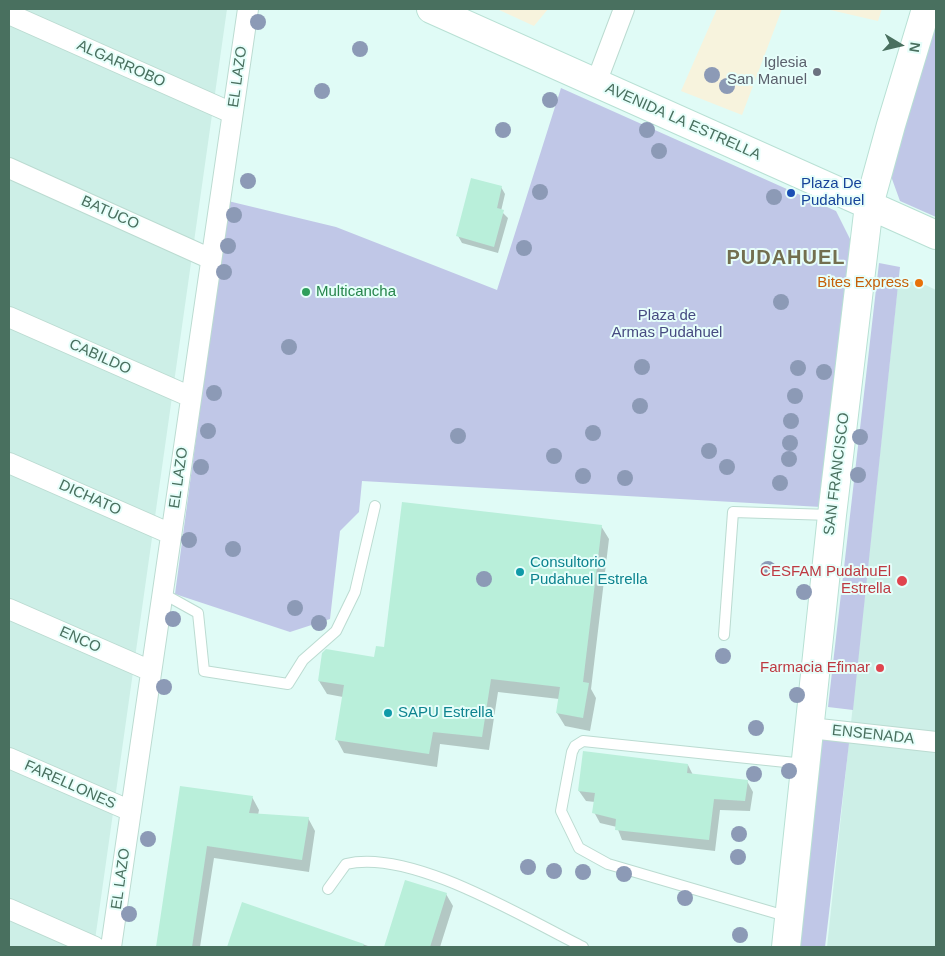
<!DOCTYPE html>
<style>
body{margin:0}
#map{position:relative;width:945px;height:956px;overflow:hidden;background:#e0fbf6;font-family:Arial,sans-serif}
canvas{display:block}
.frame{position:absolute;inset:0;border:10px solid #49705f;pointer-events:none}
.north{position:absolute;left:875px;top:20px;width:50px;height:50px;-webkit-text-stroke:4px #e6fefa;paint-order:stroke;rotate:99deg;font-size:14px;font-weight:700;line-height:20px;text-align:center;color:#49705f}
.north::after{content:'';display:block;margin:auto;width:18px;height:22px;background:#49705f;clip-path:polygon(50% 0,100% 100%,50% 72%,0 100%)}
</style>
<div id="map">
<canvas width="945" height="956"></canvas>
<div class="frame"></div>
<div class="north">N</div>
</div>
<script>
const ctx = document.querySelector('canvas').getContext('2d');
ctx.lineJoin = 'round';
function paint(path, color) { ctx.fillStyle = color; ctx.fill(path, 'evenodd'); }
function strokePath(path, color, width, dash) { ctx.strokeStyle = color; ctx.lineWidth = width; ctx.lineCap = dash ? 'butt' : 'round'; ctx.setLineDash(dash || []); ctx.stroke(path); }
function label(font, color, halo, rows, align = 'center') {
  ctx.font = font + ' Arial,sans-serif'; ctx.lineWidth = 4; ctx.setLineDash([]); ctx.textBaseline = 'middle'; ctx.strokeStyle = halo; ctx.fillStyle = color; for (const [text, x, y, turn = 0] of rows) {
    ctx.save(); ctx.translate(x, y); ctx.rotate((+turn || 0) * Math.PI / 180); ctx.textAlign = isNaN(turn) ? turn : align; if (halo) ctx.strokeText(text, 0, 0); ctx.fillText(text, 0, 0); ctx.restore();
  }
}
const residential = new Path2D(`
 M9,9H227L94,947H9Z
 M917,281L936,290V947H827L898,284Z`);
const education = new Path2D(`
 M497,9H548L534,26Z
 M717,9H782L742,115L681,91Z
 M826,9H882L878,21Z`);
const green = new Path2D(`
 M936,9V217L900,201L888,168Z
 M561,88L836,211L851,241L821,507L362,481L359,512L340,531L330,619L290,632L175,594L228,201L336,227L497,290Z
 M879,263L900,267L853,710L828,707Z
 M817,731L850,735L825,947H794Z`);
const shadow = new Path2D(`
 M501,187L505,194L501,211L508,218L498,253L462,243L458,236Z
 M601,526L609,539L591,689L596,698L590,731L565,726L557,713L559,699L498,692L489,750L440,744L437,767L344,753L337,740L343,697L327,694L319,681L375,658L385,649Z
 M688,765L693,775L747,781L753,792L750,811L720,810L715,851L622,840L617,827L600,823L594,812L595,802L586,801L579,791Z
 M182,788L252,797L259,810L258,815L308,818L315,831L309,872L214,858L200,947H157Z
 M406,881L446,894L453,906L440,947H385Z
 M242,904L371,947H228Z`);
const building = new Path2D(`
 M471,178L502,186L497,208L504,210L494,247L456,236Z
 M402,502L602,525L583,682L589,683L583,718L556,713L560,687L491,679L482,737L433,732L429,754L335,740L344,685L318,681L322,653L326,649L374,657L376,646L384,647Z
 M583,751L688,764L687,773L748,780L745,801L714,799L709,840L615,830L616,819L592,813L595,793L578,791Z
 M180,786L253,796L249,813L309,817L302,860L207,846L192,947H156Z
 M405,880L447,893L430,947H384Z
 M242,902L364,944L363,947H227Z`);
const lane = new Path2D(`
 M162,593L198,613L204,671L288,684L303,660L336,631L355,592L375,506
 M724,635L733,512L831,515
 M328,889L346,864C411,848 524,918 583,947
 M789,917L608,864L579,848L561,811L572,752L575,746L583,741L805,764`);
const street = new Path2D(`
 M9,14L232,113
 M596,83L624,9
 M9,168L211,259
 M9,317L191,397
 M9,463L171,534
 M9,609L151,671
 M810,728L936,742
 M9,758L131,811
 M9,909L95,947
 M111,947L248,9`);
const secondary = new Path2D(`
 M431,9L936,235
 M786,947L832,515L869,205L891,125L926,9`);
const trees = [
 [258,22],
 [360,49],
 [712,75],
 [727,86],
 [322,91],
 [550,100],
 [503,130],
 [647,130],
 [659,151],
 [248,181],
 [540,192],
 [774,197],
 [234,215],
 [228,246],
 [524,248],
 [224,272],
 [781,302],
 [289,347],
 [642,367],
 [798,368],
 [824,372],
 [214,393],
 [795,396],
 [640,406],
 [791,421],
 [208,431],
 [593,433],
 [458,436],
 [860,437],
 [790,443],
 [709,451],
 [554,456],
 [789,459],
 [201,467],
 [727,467],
 [858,475],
 [583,476],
 [625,478],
 [780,483],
 [189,540],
 [233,549],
 [768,569],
 [484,579],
 [804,592],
 [295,608],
 [173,619],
 [319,623],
 [723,656],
 [164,687],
 [797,695],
 [756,728],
 [789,771],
 [754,774],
 [739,834],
 [148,839],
 [738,857],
 [528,867],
 [554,871],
 [583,872],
 [624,874],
 [685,898],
 [129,914],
 [740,935]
];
const markers = [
 [817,72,5,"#6b7280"],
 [791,193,5,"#1a4fb4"],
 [919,283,5,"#e8710a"],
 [306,292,5,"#2e9e5b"],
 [520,572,5,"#0f9aa8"],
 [902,581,6,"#e0444e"],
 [880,668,5,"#e0444e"],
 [388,713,5,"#0f9aa8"]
];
const worshipNames = [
 ["Iglesia",807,63],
 ["San Manuel",807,80]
];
const streetNames = [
 ["ALGARROBO",121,64,24],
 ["EL LAZO",238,77,-82],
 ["AVENIDA LA ESTRELLA",683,122,24],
 ["BATUCO",110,213,24],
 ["CABILDO",100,357,24],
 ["SAN FRANCISCO",837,474,-83],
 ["EL LAZO",179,478,-82],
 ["DICHATO",90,498,24],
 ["ENCO",80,640,24],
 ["ENSENADA",873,735,6],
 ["FARELLONES",70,785,24],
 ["EL LAZO",121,879,-82]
];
const transitNames = [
 ["Plaza De",801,184],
 ["Pudahuel",801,201]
];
const foodNames = [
 ["Bites Express",909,283]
];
const leisureNames = [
 ["Multicancha",316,292]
];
const parkNames = [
 ["Plaza de",667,316],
 ["Armas Pudahuel",667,333]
];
const cultureNames = [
 ["Consultorio",530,563],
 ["Pudahuel Estrella",530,580],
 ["SAPU Estrella",398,713]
];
const healthNames = [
 ["CESFAM PudahuEl",891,572],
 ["Estrella",891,589],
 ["Farmacia Efimar",870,668]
];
const districtNames = [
 ["PUDAHUEL",786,258]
];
paint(residential, '#cdefe7');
paint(education, '#f7f3dd');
paint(green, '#c0c7e7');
paint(shadow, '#0003');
paint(building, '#b9efda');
strokePath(lane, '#bbdbd1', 12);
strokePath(street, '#bbdbd1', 22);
strokePath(secondary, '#b8e0d4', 30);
strokePath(lane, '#fff', 10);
strokePath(street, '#fff', 20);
strokePath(secondary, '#fff', 28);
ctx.fillStyle = '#8c9ab6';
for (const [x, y] of trees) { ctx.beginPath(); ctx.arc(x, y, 8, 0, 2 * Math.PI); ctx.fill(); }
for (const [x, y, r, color] of markers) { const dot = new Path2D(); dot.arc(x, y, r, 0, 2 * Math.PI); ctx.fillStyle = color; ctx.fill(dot); strokePath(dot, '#e6fefa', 2); }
label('15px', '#5b616d', '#e6fefa', worshipNames, 'right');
label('15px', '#49705f', '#e6fefa', streetNames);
label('15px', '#164399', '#e6fefa', transitNames, 'left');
label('15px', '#c56008', '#e6fefa', foodNames, 'right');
label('15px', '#27864d', '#e6fefa', leisureNames, 'left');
label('15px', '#474b81', '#e6fefa', parkNames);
label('15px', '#0d838f', '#e6fefa', cultureNames, 'left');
label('15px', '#be3a42', '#e6fefa', healthNames, 'right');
ctx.letterSpacing = '1px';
label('bold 20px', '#736f4f', '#e6fefa', districtNames);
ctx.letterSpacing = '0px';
</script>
